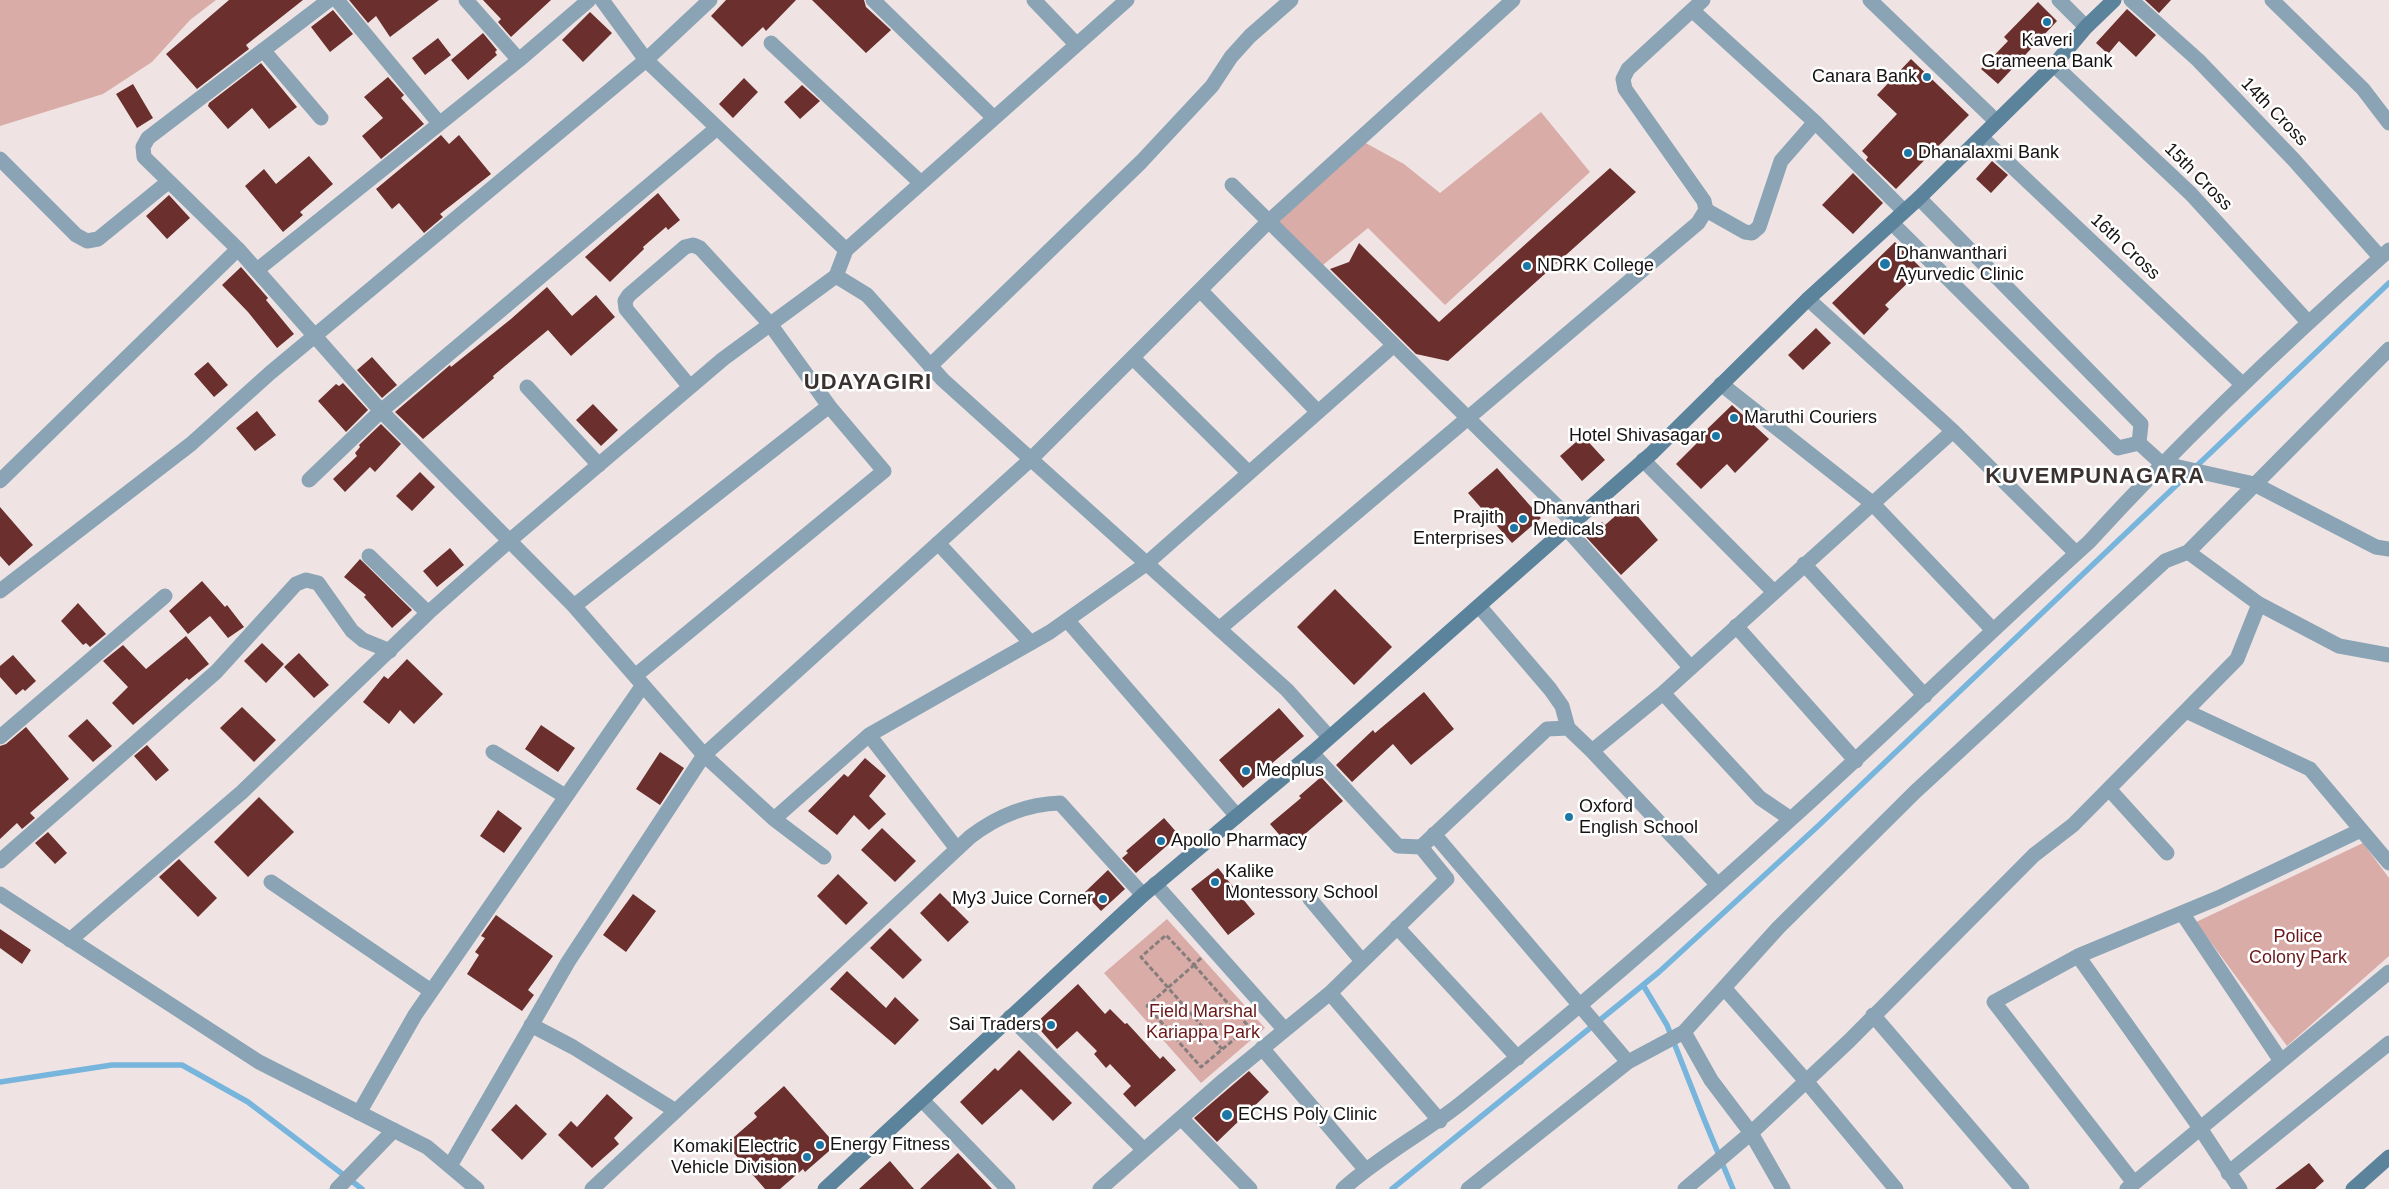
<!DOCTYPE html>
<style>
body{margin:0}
canvas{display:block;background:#efe4e3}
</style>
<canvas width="2389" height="1189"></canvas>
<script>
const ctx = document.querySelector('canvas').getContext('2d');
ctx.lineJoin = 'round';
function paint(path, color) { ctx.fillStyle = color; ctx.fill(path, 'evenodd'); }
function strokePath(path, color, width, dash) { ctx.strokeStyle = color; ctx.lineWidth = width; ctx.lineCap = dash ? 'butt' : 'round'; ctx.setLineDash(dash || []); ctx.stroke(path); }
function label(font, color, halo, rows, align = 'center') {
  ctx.font = font + ' Helvetica,sans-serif'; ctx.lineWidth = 5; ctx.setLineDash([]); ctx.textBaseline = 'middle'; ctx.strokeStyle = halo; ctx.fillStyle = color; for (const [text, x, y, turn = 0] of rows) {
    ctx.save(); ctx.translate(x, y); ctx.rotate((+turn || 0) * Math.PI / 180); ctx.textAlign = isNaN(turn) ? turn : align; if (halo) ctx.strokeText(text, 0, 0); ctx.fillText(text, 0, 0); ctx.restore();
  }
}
const green = new Path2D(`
 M0,0H216L190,20L152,62L103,94L0,126Z
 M1541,112L1590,172L1445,305L1368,228L1323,265L1279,222L1362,141L1404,164L1440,193Z
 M2363,843L2389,878V956L2287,1046L2196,922Z
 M1167,919L1265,1028L1201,1083L1104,973Z`);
const stream = new Path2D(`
 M1643,985L1667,1025L1704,1119L1733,1189
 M0,1082L112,1065H182L248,1102L362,1189
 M1392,1189L1659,972L1817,827L2389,283`);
const building = new Path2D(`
 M229,0H303L246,45L249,49L197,89L166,54Z
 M349,0H439L390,37L376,16L368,23Z
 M483,0H551L511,37L498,22L501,19Z
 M726,0H796L766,31L763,27L742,47L711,16Z
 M812,0H864L866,7L891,30L866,53Z
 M2145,0H2171L2159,13Z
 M2038,2L2057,21L1998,84L1981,69L2008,41L2004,37Z
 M2127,9L2156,35L2136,57L2119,41L2108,54L2096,43Z
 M333,10L353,34L330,52L311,27Z
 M590,12L612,33L583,62L562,40Z
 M483,33L497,50L495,52L497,55L468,80L451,60Z
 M438,38L451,55L425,75L412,58Z
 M1911,59L1969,115L1896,189L1866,160L1868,157L1862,151L1897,114L1877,95Z
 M261,63L297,107L269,129L252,108L228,129L208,106L209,103Z
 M388,77L404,95L401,98L424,124L381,159L362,136L383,118L364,97Z
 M744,78L758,92L733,118L719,104Z
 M133,84L153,118L137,128L116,94Z
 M802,85L820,101L800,119L784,102Z
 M441,135L449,144L459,135L491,174L440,214L443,217L424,233L399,203L392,209L376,189Z
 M309,156L333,184L300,212L303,215L283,232L245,186L264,169L276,184Z
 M1992,161L2008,175L1991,193L1976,179Z
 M1610,168L1636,192L1448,361L1416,354L1330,269L1349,262L1359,243L1439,322Z
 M1853,173L1883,203L1853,234L1822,205Z
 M658,193L680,220L668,230L666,227L643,247L644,249L610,282L585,257Z
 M169,195L190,218L167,239L146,216Z
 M1895,242L1922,269L1885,305L1889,309L1864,335L1832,303Z
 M241,267L268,298L266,300L294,334L277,348L248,312L222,285Z
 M547,287L572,316L596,295L615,317L571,356L548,330L493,376L494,378L423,439L395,412L450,365L451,367L511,319Z
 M1816,328L1831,343L1803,370L1788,355Z
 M372,357L397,385L382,398L357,370Z
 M208,362L228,385L214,397L194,374Z
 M343,383L368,410L346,432L318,401L336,384L339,386Z
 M593,404L618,430L601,446L576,420Z
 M1732,405L1769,439L1735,473L1727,464L1701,489L1676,464L1702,438L1700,436Z
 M257,411L276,435L255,451L236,428Z
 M381,424L401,444L375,472L370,467L345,492L333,479L357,456L355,453L360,447L359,445Z
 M1583,436L1605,460L1582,481L1560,456Z
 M1497,468L1541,518L1512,543L1468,493Z
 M420,472L435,487L412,511L396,496Z
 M1628,505L1658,540L1621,575L1586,537L1602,522L1605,525Z
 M0,507L33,545L9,566L0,556Z
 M450,548L464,565L437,587L423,571Z
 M360,559L412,610L392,628L364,597L366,595L344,577Z
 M202,581L225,607L227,605L244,627L228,638L210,616L188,634L169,611Z
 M1335,589L1392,647L1354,685L1297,627Z
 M78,603L106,634L90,647L86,643L83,645L61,621Z
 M186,636L209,664L189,680L187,678L133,725L112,703L128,687L103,661L123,645L146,669Z
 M262,643L284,664L266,683L244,661Z
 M299,653L329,685L314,698L284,667Z
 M13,655L36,681L25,691L23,689L16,695L0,677V666Z
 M407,659L443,694L414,724L400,710L389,724L363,702L384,676L388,679Z
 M1424,692L1454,729L1411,765L1393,744L1352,782L1336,765L1373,730L1375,733Z
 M242,707L276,740L254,762L220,728Z
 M1279,708L1304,736L1243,788L1219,760Z
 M87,719L112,746L93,762L68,736Z
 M541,725L575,748L558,772L525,749Z
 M26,727L69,779L30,813L35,818L22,829L17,823L0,839V746L6,744Z
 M147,745L169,770L156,781L134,756Z
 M660,752L684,768L660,805L636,789Z
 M865,758L886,776L869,796L886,814L869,830L854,815L837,835L808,811L844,774L848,777Z
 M1321,777L1343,801L1290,847L1270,824L1301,798L1299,796Z
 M259,797L294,832L248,877L214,842Z
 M498,810L522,828L504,853L480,836Z
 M1164,818L1179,835L1136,873L1122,858L1128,853L1126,851Z
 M882,828L916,861L895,882L861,850Z
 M48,832L67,853L55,864L35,843Z
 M179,859L217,898L198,917L159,877Z
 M1218,868L1255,914L1228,935L1191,889Z
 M1108,870L1125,889L1101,911L1084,893Z
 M838,874L868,903L846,925L817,896Z
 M940,893L969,922L948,942L920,913Z
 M633,894L656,911L626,952L603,935Z
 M496,915L553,956L528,990L534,995L522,1011L467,974L479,955L475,952L485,938L481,936Z
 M890,928L922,960L903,979L870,948Z
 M0,929L31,950L22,964L0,948Z
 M847,971L886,1008L895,997L919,1020L895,1045L830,989Z
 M1078,984L1105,1014L1110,1009L1125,1024L1127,1023L1160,1059L1163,1056L1176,1070L1135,1107L1123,1094L1131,1086L1110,1064L1106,1068L1094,1054L1097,1051L1077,1031L1057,1049L1035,1024Z
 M1019,1050L1072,1103L1053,1121L1021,1089L982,1125L960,1102L995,1068L998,1071Z
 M1249,1071L1269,1092L1217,1142L1194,1118Z
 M784,1086L836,1145L805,1172L803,1169L780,1189H765L726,1144L757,1117L754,1113Z
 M607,1094L633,1118L614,1138L619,1144L592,1168L558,1135L571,1121L577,1127Z
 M516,1104L547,1134L522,1160L491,1130Z
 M958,1153L992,1189H920Z
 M890,1161L914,1189H859Z
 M2309,1163L2324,1181L2315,1189H2275Z`);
const path = new Path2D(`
 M1201,958L1194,965L1166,935L1141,957L1222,1049
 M1194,965L1249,1027L1201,1067L1147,1006Z`);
const street = new Path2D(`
 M337,0L439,123
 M466,0L519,60
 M602,0L646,60L710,0
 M873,0L994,118
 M1034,0L1076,44
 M1513,0L1268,222L1030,460L704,755L774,819L869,735L1050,632L1146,564L1394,345L1573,522
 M1870,0L1996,121
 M2059,0L2086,27
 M2131,0L2198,60L2294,160L2380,257
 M2272,0L2363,89L2389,123
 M1693,11L1815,122L1904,211
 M771,43L921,183
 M263,50L321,118
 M2054,65L2191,194L2308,322
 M1981,137L2242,384
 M0,159L76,235L87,241L98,239L168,182
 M1232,185L1394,345
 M1919,198L2141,424L2139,443
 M1706,210L1745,232L1752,233L1759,227L1781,161L1815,122
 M1892,223L2118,448L2139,443
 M238,249L381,411L574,606L704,755L568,962L450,1166
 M257,270L519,60L589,0
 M836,276L867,295L943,380L1287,690L1329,737
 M1201,291L1318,412
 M1808,299L1953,431
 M2389,349L2188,552L2259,604L2339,646L2389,655
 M1134,359L1249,473
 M930,366L1141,162L1212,86L1231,57L1250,36L1291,0
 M1721,384L1872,503L1993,630
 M527,387L599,465
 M2139,443L2161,463L2254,484L2376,547L2389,549
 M1643,460L1774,592
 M309,480L381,411L717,128
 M0,481L238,249L144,157L143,147L148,138L329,0
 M1566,528L1691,668
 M938,543L1031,643
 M2076,553L1953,431L1663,693L1760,798L1791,819C1892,728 1988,633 2089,542C2183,439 2284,343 2389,250
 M369,556L428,613
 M1804,564L1925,696
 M0,591L191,444L270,373L646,60L846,250L1127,0
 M574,606L829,406L770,324L700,248L693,245L685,247L629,295L625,301L626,309L690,387
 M1479,606L1550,689L1562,706L1568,728
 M1067,620L1237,816
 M1736,626L1856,761
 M1219,629L1698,223L1706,210L1704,201L1625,89L1623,79L1628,69L1703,0
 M635,676L884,471L829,406
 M2186,711L2310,769L2389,863
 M869,735L957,849
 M0,737L165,596
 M1592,751L1718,885
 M493,752L565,796
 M1312,753L1398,846L1421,847L1547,729L1568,728L1592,751L1663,693
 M2109,789L2167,853
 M774,819L824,857
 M1434,834L1628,1062L1684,1032L1778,928L1915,792L2165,561L2188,552
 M0,861L216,672L296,584L306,580L318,583L352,631L363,640L390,651
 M271,882L431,991
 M1155,884L1285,1030
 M0,894L259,1062L427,1147L477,1189
 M1310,899L1362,961
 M2182,913L2281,1061
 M1397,927L1518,1058
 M70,940L242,792L428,613L508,542L723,359L836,276L846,250
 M2078,956L2200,1128L2240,1189
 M1725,989L1806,1081L1896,1189
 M1330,993L1440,1121
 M1873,1015L2022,1189
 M1010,1017L1144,1150
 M531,1025L573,1047L676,1111
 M1684,1032L1711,1080L1751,1133L1849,1041L2034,855L2073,825L2237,659L2259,604
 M1262,1048L1365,1169
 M922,1100L1008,1189
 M359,1113L415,1015L643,685
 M1181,1118L1250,1189
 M2228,1173L2389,1043
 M2134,1183L1994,1002L2078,956L2218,898L2361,830
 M337,1189L394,1130
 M592,1189L970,837C996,817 1027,804 1060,803L1143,895
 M1100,1189L1224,1080L1330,993L1447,879L1421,847
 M1343,1189C1381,1155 1426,1132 1465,1100C1577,1010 1685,916 1791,819
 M1468,1189L1628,1062
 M1685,1189L1751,1133L1783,1189
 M2127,1189L2389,972`);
const secondary = new Path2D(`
 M825,1189L1143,895L1312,753L1652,453L1808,299L1919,198L2054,65L2086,27L2114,0
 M2353,1189L2389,1157`);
const markers = [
 [2047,22,5,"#1d77a6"],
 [1927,77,5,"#1d77a6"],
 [1908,153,5,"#1d77a6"],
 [1885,264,6,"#1d77a6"],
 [1527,266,5,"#1d77a6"],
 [1734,418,5,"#1d77a6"],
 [1716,436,5,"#1d77a6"],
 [1523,519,5,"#1d77a6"],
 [1514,528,5,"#1d77a6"],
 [1246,771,5,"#1d77a6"],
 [1569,817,5,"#1d77a6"],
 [1161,841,5,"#1d77a6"],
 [1215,882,5,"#1d77a6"],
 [1103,899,5,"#1d77a6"],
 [1051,1025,5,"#1d77a6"],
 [1227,1115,6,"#1d77a6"],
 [820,1145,5,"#1d77a6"],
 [807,1157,5,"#1d77a6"]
];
const poiNames = [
 ["Kaveri",2047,41,"center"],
 ["Grameena Bank",2047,62,"center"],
 ["Canara Bank",1917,77,"right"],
 ["Dhanalaxmi Bank",1918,153],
 ["Dhanwanthari",1896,254],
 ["Ayurvedic Clinic",1896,275],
 ["NDRK College",1537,266],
 ["Maruthi Couriers",1744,418],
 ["Hotel Shivasagar",1706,436,"right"],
 ["Dhanvanthari",1533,509],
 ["Medicals",1533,530],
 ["Prajith",1504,518,"right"],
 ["Enterprises",1504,539,"right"],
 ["Medplus",1256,771],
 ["Oxford",1579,807],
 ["English School",1579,828],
 ["Apollo Pharmacy",1171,841],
 ["Kalike",1225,872],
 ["Montessory School",1225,893],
 ["My3 Juice Corner",1093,899,"right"],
 ["Sai Traders",1041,1025,"right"],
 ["ECHS Poly Clinic",1238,1115],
 ["Energy Fitness",830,1145],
 ["Komaki Electric",797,1147,"right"],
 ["Vehicle Division",797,1168,"right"]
];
const streetNames = [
 ["14th Cross",2274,112,46],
 ["15th Cross",2198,177,45],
 ["16th Cross",2125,247,43]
];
const parkNames = [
 ["Police",2298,937],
 ["Colony Park",2298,958],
 ["Field Marshal",1203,1012],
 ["Kariappa Park",1203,1033]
];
const districtNames = [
 ["UDAYAGIRI",868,383],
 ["KUVEMPUNAGARA",2095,477]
];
paint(green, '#daaca8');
strokePath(stream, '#77b5dc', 5.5);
paint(building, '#6b302d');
strokePath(path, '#857e7d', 3, [5, 2.5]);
strokePath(street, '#8aa4b5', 15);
strokePath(secondary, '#5c839c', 15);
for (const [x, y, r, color] of markers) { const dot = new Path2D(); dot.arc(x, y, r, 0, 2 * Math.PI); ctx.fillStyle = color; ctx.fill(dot); strokePath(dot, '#fff', 2); }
label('18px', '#161212', '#fff', poiNames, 'left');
label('18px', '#161212', '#fff', streetNames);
label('18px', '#6a181a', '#fff', parkNames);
ctx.letterSpacing = '1px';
label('bold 22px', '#3a3231', '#fff', districtNames);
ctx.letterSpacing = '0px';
</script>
